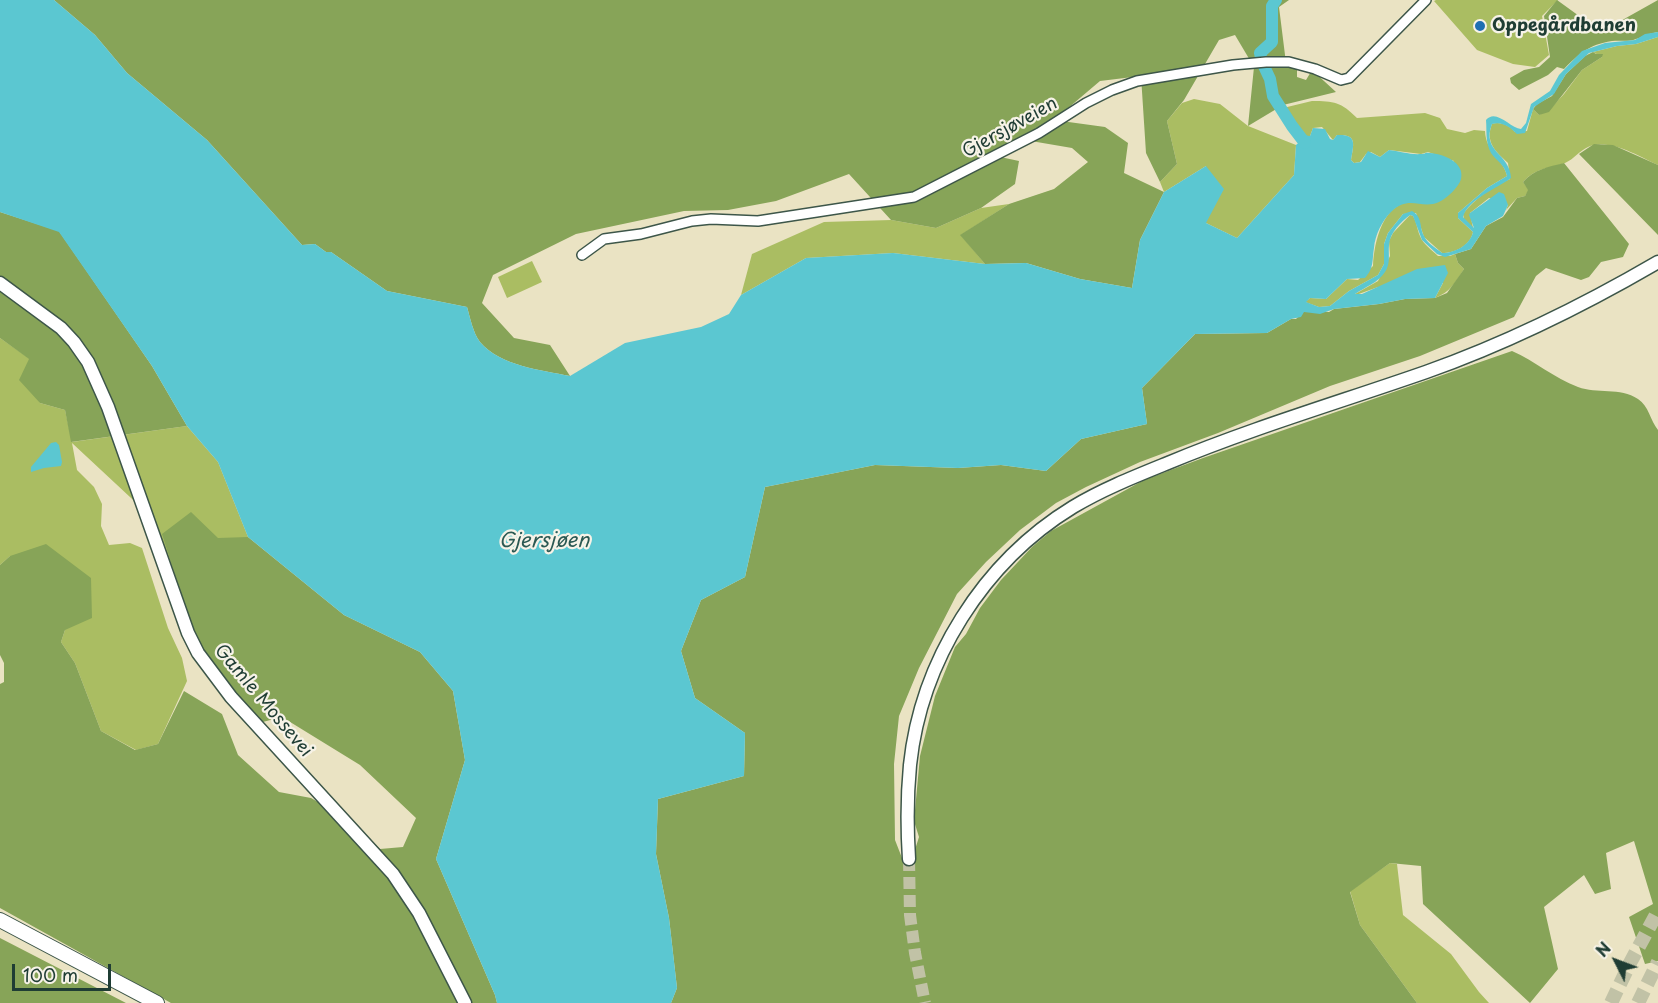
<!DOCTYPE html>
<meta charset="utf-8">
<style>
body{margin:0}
#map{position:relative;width:1658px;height:1003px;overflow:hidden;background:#eae3c3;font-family:"Playpen Sans",sans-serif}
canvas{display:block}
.north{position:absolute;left:1586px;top:931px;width:60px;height:60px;-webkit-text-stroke:4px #f7f3e8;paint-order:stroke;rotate:312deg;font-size:16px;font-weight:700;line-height:24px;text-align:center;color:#1f3d34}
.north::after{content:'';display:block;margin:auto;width:21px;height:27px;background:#1f3d34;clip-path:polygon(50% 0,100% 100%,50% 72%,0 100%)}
.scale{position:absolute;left:12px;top:964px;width:99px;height:27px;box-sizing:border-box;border:3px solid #1f3d34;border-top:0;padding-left:8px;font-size:18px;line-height:21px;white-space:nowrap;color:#1f3d34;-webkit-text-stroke:4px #f7f3e8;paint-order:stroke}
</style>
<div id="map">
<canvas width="1658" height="1003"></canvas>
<div class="north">N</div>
<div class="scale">100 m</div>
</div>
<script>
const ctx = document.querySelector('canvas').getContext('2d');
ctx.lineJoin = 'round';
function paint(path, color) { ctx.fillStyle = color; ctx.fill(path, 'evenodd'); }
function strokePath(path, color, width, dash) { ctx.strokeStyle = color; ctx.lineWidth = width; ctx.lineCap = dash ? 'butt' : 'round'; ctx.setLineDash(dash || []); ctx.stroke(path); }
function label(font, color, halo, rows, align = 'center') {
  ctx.font = font + ' "Playpen Sans",sans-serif'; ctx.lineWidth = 4.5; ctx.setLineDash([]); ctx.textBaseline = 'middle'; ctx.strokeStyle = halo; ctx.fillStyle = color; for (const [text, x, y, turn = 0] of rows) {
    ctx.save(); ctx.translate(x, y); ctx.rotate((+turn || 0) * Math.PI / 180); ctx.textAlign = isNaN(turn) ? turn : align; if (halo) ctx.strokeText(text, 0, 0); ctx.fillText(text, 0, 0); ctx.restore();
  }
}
const green = new Path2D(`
 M1436,0H1558L1542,16L1549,55L1535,67L1513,64L1477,50L1434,1Z
 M1658,37V165C1640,157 1608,137 1588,147C1579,151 1574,159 1565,163C1548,169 1537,167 1523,182L1529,190L1525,196L1517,198L1506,210L1508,205L1489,198L1470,213L1473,228L1464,219L1463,214C1474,199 1493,186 1510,179L1508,163C1495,151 1485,142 1492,124C1500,121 1510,126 1515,132L1527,131L1533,109L1539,115L1551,108L1564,94L1582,70L1602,57L1593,52L1617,46L1636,44Z
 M1194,99L1220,104L1248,126L1296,145L1294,175L1237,238L1206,223V166L1164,192L1160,182L1177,164L1167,121L1182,103Z
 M1312,101C1334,101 1341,102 1357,118L1425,113L1440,118L1447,129L1465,133L1474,130L1485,131C1486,153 1503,158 1507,176L1487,188L1458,213V218L1473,232C1470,246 1455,253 1442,253L1424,237L1416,213L1403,214L1388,233L1384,244V264L1378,275L1349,291L1330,306L1319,307L1305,302L1310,298L1326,299L1347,279L1358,280L1373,266C1374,240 1385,194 1421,203L1454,161L1428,152L1421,154L1389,150L1380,157L1371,152L1366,154L1360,162L1354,163L1351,160C1354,143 1357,134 1337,135L1333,140L1322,127L1313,128L1310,136H1303L1306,140L1305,143L1300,137L1283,108Z
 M1009,204L961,235L985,264L893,253L806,258L741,295L752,254L824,222L891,220L936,228L981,208Z
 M1410,215L1413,216C1417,223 1417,229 1420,236C1423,244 1432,250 1438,256H1450L1455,254L1458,263L1464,269C1455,283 1450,292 1435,298L1443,283L1378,287L1356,295L1355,294L1378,281L1390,256L1389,241L1393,233Z
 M532,261L542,282L507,298L498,277Z
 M0,338L30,359L40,403L65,410L72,442L187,426L218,462L248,537L170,582L145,511L72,443L77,470L94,487L102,504L101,526L109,545L130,543L142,548L168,628L182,658L187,681L158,744L136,750L101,731L75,663L61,642L65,630L10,556L0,565Z
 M1390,863L1397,864L1403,915L1451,954L1479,992L1489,1003H1417L1360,925L1350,891Z`);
const forest = new Path2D(`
 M54,0H1289L1279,7L1286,63L1297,67V77L1306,80L1312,70L1336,92L1283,105L1248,126L1254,67L1235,35L1219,40L1184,100L1167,121L1177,164L1160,182L1146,153L1141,76L1100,81L1054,120L1105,127L1128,143L1124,173L1164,192L1140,240L1132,288L1080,279L1026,263L985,264L960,235L1009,204L1054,189L1088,162L1072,148L1031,141L991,155L1019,161L1015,184L981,208L936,228L891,220L849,174L776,201L728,210L684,211L576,234L493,275L482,303L514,338L550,345L570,376C541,370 500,366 480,342C473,333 470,317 467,307L387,291L331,252H326L315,244L302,245L207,140L127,73L95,35Z
 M1557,0L1586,21L1617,23L1658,0V32C1647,34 1645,36 1636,39C1629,42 1620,40 1612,41C1588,45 1580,53 1564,69L1557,67L1548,75L1519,90L1511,83L1510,78L1524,70L1539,67L1550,57L1544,16Z
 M1593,52L1596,54H1603L1602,57L1582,70L1549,112L1539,115L1533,109L1537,104L1552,96L1566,74L1585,56Z
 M1594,144L1613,145L1658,165V235L1579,154Z
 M1564,163L1629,244L1623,257L1601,262L1589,277L1581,280L1546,268L1536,276L1514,317L1420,356L1330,386L1218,433L1140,462L1086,487L1056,503L1020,530L986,562L957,594L919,668L899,716L894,764L895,840L902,858L905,860L912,859L919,837L914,821L920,756L935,696L955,647L966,634L980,608L1001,580L1032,547L1051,531L1144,480L1203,458L1512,351C1535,361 1554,378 1578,387C1597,394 1620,387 1638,399C1649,406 1650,420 1658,430V961L1645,964L1629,917L1653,904L1634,841L1606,853L1611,889L1595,894L1584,875L1544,907L1558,969L1530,1003L1423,904L1421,866L1390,863L1350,892L1360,925L1417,1003H671L677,988L669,918L656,854L658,799L744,776L745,733L695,698L681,651L701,600L745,577L765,487L875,465L958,468L1001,465L1046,471L1081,439L1147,424L1142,388L1195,334L1267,333L1291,319H1296L1304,311L1329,312L1334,309L1379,304L1405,299L1435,298L1447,293L1464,269L1458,263L1455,254L1471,249L1486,226L1503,217L1517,198L1525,196L1528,190L1523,182C1535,169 1548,167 1564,163Z
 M0,212L59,231L152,366L187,426L71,442L65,410L40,403L19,380L29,359L0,338Z
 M191,512L218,538L248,537L344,615L420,652L453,691L465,760L436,859L495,995L497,1003H171L0,908V684L4,682V663L0,655V565L10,556L46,544L91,578L92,618L65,630L61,642L75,663L101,731L135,750L158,744L184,691L222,714L238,755L279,792L311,798L354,823L380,849L403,847L416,818L360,765L282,717L255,724L231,697L192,629L162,534Z
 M0,938L126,1003H0Z`);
const water = new Path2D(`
 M0,0H54L95,35L127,73L207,140L302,245L315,244L326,252H331L387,291L467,307C470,317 473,333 480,342C500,366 541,370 570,376L625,343L701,327L729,314L741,295L806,258L893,253L985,264L1026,263L1080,279L1132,288L1140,240L1164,192L1206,166L1224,189L1206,223L1237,238L1294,175L1296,145L1302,140L1305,142L1306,140L1303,135L1310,136L1313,128L1325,129L1330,139L1333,140L1337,135C1357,134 1354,143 1351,160L1354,163L1361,162L1368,151L1380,157L1389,150C1399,151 1411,155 1421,154C1427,154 1423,152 1430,153C1443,154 1465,162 1461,179C1459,187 1446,199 1439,202C1421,210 1409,194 1391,212C1382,221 1375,235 1374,248C1372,261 1374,268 1365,278L1347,279L1326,299L1310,298L1306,302L1319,307L1330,306L1349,291L1378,275L1384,264V244L1388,233L1403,214L1412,211C1423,217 1419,227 1424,236C1427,243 1436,248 1442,253C1455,253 1470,245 1473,232L1458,218V213L1487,188L1507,176C1504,163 1497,162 1491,153C1485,141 1487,132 1486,120C1496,108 1510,128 1521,129L1526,123L1531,104L1550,91L1559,75L1582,51L1605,43L1635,40L1645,34L1658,32V37L1636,44L1617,46L1589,53L1566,74L1554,94L1534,107L1525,133L1517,134C1510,127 1502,121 1492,124C1481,152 1510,153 1511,178C1498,188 1468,199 1463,217L1474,228L1469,215L1470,213L1499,192L1504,194L1508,205L1503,216L1486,226L1471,249L1445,257L1437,254L1422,240L1413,216L1410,215C1401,222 1390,232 1389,245C1388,254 1391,263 1385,272C1378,283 1365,287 1355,294H1362L1417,269L1445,265L1448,273L1435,298L1405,299L1379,304L1334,309L1320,314L1304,312L1301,317L1291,319L1267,333L1195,334L1142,388L1147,424L1081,439L1046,471L1001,465L958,468L875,465L765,487L745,577L701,600L681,651L695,698L745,733L744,776L658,799L656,854L669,918L677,988L671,1003H497L495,995L436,859L465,760L453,691L420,652L344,615L248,537L218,462L187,426L152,366L59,232L0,212Z
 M56,442L59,445L62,462L61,466L44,468L31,472V467L51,443Z`);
const river = new Path2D(`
 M1276,0L1272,6V42L1260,53L1262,62L1270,79L1273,96L1292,126L1305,143`);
const majorTunnel = new Path2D(`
 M909,859L910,915L915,953L925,1003`);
const highwayTunnel = new Path2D(`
 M1611,1003L1630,963L1658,911
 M1638,1003L1658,962`);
const minor = new Path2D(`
 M582,255L604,239L641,234L692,221L711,219L758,221L914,197L1039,133L1086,103L1112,90L1137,81L1233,65L1266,62H1289L1315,69L1341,80L1349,78L1426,0`);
const major = new Path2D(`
 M0,283L61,328L74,342L88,362L108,407L188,633L198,653L231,697L393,874L419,913L465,1003
 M909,859C907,828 907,796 910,765C921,661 983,562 1073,507C1103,489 1136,476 1168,463C1252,428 1340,402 1426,372C1505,344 1586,304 1658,262`);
const highway = new Path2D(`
 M0,920L157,1003`);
const markers = [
 [1480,26,6,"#1f6fb2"]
];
const poiNames = [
 ["Oppegårdbanen",1492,26]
];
const streetNames = [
 ["Gjersjøveien",1010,128,-29],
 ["Gamle Mossevei",263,701,50]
];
const waterNames = [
 ["Gjersjøen",544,541]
];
paint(green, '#aabd62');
paint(forest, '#87a458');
paint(water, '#5bc7d1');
strokePath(river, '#5bc7d1', 12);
strokePath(majorTunnel, '#c1c2a6', 12, [12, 6]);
strokePath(highwayTunnel, '#c1c2a6', 14, [14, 7]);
strokePath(minor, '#3d5649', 12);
strokePath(major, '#3d5649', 15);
strokePath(highway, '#3d5649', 16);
strokePath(minor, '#fff', 9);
strokePath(major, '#fff', 12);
strokePath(highway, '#fff', 14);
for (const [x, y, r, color] of markers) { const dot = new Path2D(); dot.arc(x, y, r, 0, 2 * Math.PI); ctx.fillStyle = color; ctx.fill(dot); strokePath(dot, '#f7f3e8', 2); }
label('bold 18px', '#1f3d34', '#f7f3e8', poiNames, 'left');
label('18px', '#1f3d34', '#f7f3e8', streetNames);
label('italic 20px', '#2b5953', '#f7f3e8', waterNames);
</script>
